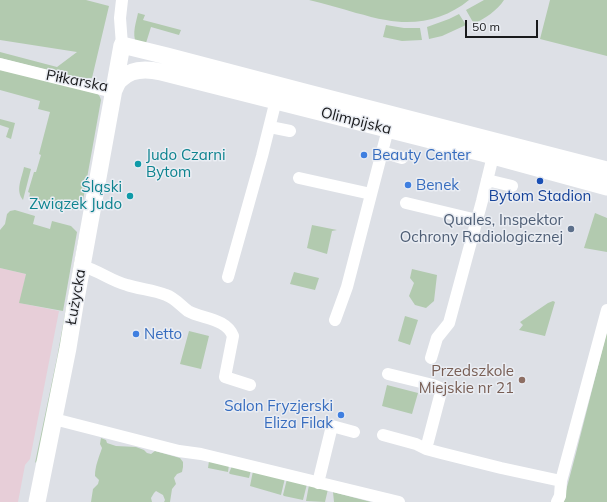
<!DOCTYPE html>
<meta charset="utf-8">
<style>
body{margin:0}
#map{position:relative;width:607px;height:502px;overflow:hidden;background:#dde0e6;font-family:Mulish,sans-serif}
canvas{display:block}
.scale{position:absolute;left:465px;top:20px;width:73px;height:18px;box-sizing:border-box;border:2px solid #191a1c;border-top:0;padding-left:5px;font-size:12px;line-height:14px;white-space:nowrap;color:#191a1c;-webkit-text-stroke:3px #eaedf3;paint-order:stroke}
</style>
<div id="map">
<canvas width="607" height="502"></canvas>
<div class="scale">50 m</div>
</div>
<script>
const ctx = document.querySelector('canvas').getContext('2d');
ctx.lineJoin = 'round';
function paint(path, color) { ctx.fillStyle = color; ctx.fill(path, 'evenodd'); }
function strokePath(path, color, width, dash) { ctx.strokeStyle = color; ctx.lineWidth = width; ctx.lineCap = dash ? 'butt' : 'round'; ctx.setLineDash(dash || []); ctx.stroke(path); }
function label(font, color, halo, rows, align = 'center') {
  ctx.font = font + ' Mulish,sans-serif'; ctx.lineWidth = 3; ctx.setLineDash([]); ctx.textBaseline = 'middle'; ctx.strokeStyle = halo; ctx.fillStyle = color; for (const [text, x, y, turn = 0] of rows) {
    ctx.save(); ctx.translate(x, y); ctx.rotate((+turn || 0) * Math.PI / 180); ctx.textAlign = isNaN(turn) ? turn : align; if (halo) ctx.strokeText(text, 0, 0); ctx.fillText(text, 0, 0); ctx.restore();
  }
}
const industrial = new Path2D(`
 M0,268L26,274L20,303L59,311L30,459L25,465L18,502H0Z`);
const green = new Path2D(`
 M0,0H86L109,6L92,78H78L0,58V52L57,67L77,52L0,40Z
 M309,0H469C446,19 416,26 386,20C376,19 366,15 356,13C341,8 325,4 309,0Z
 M484,0H504C497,11 485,18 474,24L466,10Z
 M550,0H607V56L540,39Z
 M138,13L145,15L143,20L181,30L179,35L151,27L146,43H136C132,33 136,23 138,13Z
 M459,14L466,25L442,36L429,39L427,27L449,19Z
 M386,25L404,28H420L422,40L402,41L383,37Z
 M0,68L98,94L100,97L101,100L82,206L77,210H71L29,198L30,193L28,192L34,172H36L41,155L39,154L50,112L38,109L40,101L0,90Z
 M0,119L15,123L11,139L6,137L9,128L0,125Z
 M24,167L31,169L23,200C15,190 22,178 24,167Z
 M15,210L35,216L33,224L50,229L52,221L71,226L77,232L63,311L19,303L26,274L0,268V230L5,224L7,214L10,211Z
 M595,213L607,218V252L584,248Z
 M312,225L337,230L332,231L327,254L307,248Z
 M79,236L80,241L39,459L35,463L57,358Z
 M412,269L437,275L434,301L426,308L415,305L409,296L414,283L410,278Z
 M294,272L319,278L315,290L290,284Z
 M553,301L555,302L545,336L519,330L523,325L520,322L548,303Z
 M405,316L418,320L410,345L398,341Z
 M189,331L209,336L201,369L180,364Z
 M607,331V502H563L576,453Z
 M387,385L418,393L412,414L382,406Z
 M101,438L106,440L107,443L116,446L136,447L144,450L147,453L151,454L155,451L180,458L183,462V467L182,472L177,474L174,478L176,484L172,489L170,502H164L165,500L163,495L156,491L154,493L151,498L152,502H91L93,489L98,484L99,480L95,476C95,466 99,457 102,448L100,444Z
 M209,461L229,465L228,472L208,468Z
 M232,466L251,470L249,478L230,474L229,473Z
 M253,471L285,478L281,495L250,486Z
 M287,479L307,484L303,500L284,496L283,495Z
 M309,485L328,489L325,502L306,501Z
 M333,492L371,502H334Z`);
const street = new Path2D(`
 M122,45L120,18L122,0
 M0,64L113,92
 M270,127L290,131
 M382,152L402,158
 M299,178L371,194
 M487,180L512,186
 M406,203L477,220
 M82,266C98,270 111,281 127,285C139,289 154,290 166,295C175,298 181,306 188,311C202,319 226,318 233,336L225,377L250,385
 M228,277L262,156L276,100
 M335,320L347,287L388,129
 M431,358L437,338L449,323L482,201L493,156
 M388,374L433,385L440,388L441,392L426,449
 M54,419L179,451L201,454L399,502
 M383,435L416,444L426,449L441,453L501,468L561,481
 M318,483L332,426L354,432
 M557,502L560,496L561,481L607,310`);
const secondary = new Path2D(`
 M114,90C116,86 118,81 121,79C132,68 148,69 161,72L482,153L607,187
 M37,502L68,348L75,305L122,45L167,56L308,93L607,170`);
const markers = [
 [364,155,4,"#3f7fe0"],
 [138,164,4,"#0f9aa8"],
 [540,181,4,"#1a4fb4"],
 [408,185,4,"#3f7fe0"],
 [130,196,4,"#0f9aa8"],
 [571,229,4,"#5c6f8a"],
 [136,334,4,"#3f7fe0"],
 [522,380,4,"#8d6e63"],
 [341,415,4,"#3f7fe0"]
];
const streetNames = [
 ["Piłkarska",77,81,11],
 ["Olimpijska",356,121,14],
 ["Łużycka",76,297,-80]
];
const cultureNames = [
 ["Judo Czarni",146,155],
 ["Bytom",146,172],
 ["Śląski",122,187,"right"],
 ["Związek Judo",122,204,"right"]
];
const shopNames = [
 ["Beauty Center",372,155],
 ["Benek",416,185],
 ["Netto",144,334],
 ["Salon Fryzjerski",333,406,"right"],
 ["Eliza Filak",333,423,"right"]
];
const transitNames = [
 ["Bytom Stadion",540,196]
];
const serviceNames = [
 ["Quales, Inspektor",563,220],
 ["Ochrony Radiologicznej",563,237]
];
const educationNames = [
 ["Przedszkole",514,371],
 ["Miejskie nr 21",514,388]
];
paint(industrial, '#e7ced8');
paint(green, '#b2caaf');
strokePath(street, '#fff', 12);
strokePath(secondary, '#fff', 17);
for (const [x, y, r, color] of markers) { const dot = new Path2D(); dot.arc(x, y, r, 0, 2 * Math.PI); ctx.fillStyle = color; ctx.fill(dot); strokePath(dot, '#eaedf3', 1.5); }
label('15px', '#191a1c', '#eaedf3', streetNames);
label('15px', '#0d838f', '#eaedf3', cultureNames, 'left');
label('15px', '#366cbe', '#eaedf3', shopNames, 'left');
label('15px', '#164399', '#eaedf3', transitNames);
label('15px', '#4e5e75', '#eaedf3', serviceNames, 'right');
label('15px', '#785e54', '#eaedf3', educationNames, 'right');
</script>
